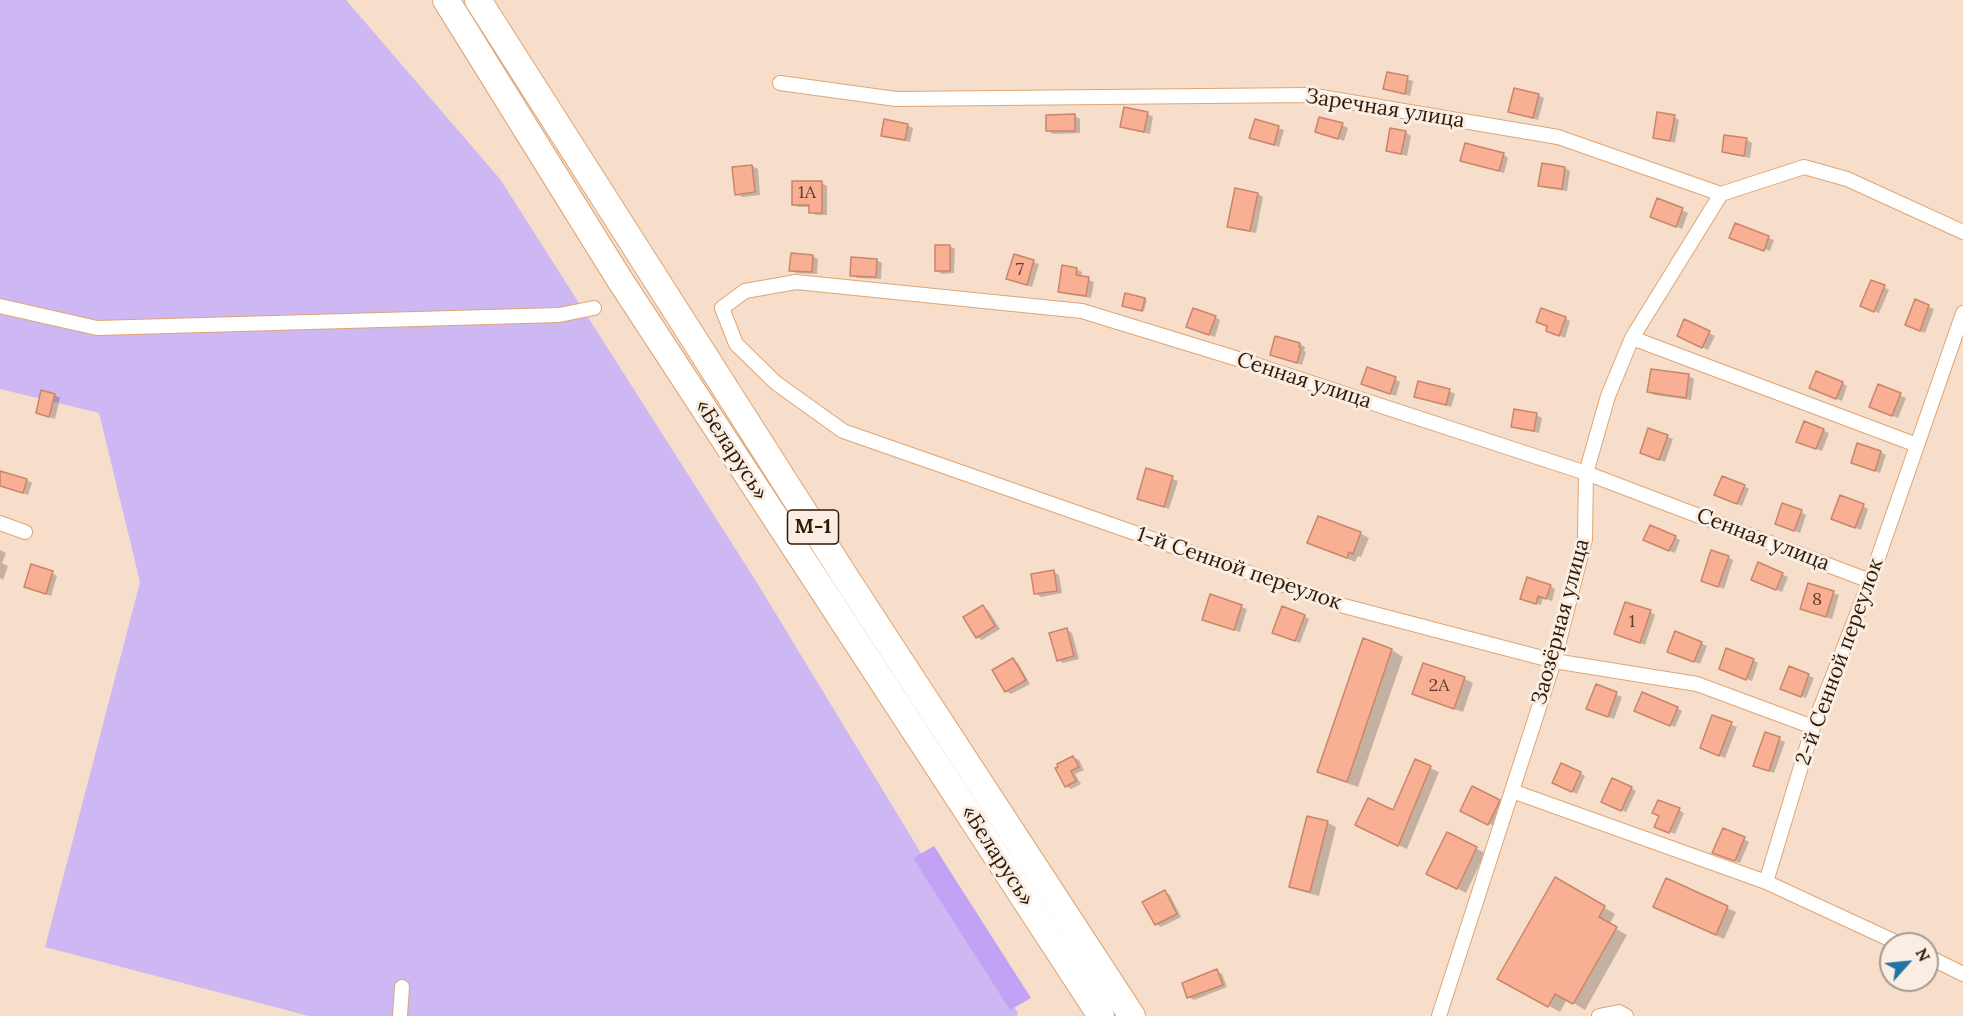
<!DOCTYPE html>
<meta charset="utf-8">
<style>
body{margin:0}
#map{position:relative;width:1963px;height:1016px;overflow:hidden;background:#f6deca;font-family:Lora,serif}
canvas{display:block}
.north{position:absolute;left:1879px;top:932px;width:60px;height:60px;box-sizing:border-box;background:#faeee4;border:2px solid #a9998b;border-radius:50%;rotate:63deg;font-size:16px;font-weight:700;line-height:24px;text-align:center;color:#2f1905}
.north::after{content:'';display:block;margin:auto;width:21px;height:27px;background:#2573a5;clip-path:polygon(50% 0,100% 100%,50% 72%,0 100%)}
</style>
<div id="map">
<canvas width="1963" height="1016"></canvas>
<div class="north">N</div>
</div>
<script>
const ctx = document.querySelector('canvas').getContext('2d');
ctx.lineJoin = 'round';
function paint(path, color) { ctx.fillStyle = color; ctx.fill(path, 'evenodd'); }
function strokePath(path, color, width, dash) { ctx.strokeStyle = color; ctx.lineWidth = width; ctx.lineCap = dash ? 'butt' : 'round'; ctx.setLineDash(dash || []); ctx.stroke(path); }
function label(font, color, halo, rows, align = 'center') {
  ctx.font = font + ' Lora,serif'; ctx.lineWidth = 6; ctx.setLineDash([]); ctx.textBaseline = 'middle'; ctx.strokeStyle = halo; ctx.fillStyle = color; for (const [text, x, y, turn = 0] of rows) {
    ctx.save(); ctx.translate(x, y); ctx.rotate((+turn || 0) * Math.PI / 180); ctx.textAlign = isNaN(turn) ? turn : align; if (halo) ctx.strokeText(text, 0, 0); ctx.fillText(text, 0, 0); ctx.restore();
  }
}
const green = new Path2D(`
 M0,0H346L500,179L759,586L1018,1013L1017,1016H309L45,947L140,582L99,413L0,389Z`);
const forest = new Path2D(`
 M934,846L1031,998L1010,1010L913,858Z`);
const shadow = new Path2D(`
 M1388,73L1413,81L1410,96L1385,88Z
 M1538,95L1544,98L1538,120L1510,112Z
 M1148,114L1153,117L1150,134L1127,129L1122,126Z
 M1075,116L1080,119V133L1053,134L1047,130Z
 M1674,117L1679,120L1675,143L1654,137Z
 M1256,121L1284,130L1279,147L1251,137Z
 M907,125L913,128L910,142L888,138L883,135Z
 M1342,125L1348,128L1344,141L1316,131Z
 M1405,132L1411,136L1407,156L1388,151Z
 M1726,136L1747,140L1752,143L1750,158L1729,154L1723,151Z
 M1503,154L1508,158L1504,173L1462,160Z
 M752,166L758,169L760,195L742,197L737,194L734,168Z
 M1565,168L1570,171L1567,191L1545,188L1540,185Z
 M821,183L827,186V215H816L811,212V207H798L793,204Z
 M1258,194L1263,197L1256,233L1234,229L1229,226Z
 M1658,200L1688,213L1682,229L1657,219Z
 M1736,225L1774,240L1770,251L1735,238Z
 M950,246L955,249L954,273L942,274L937,271Z
 M813,256L818,259L817,274L796,273L791,270Z
 M1015,256L1039,264L1032,287L1008,278Z
 M876,260L882,263L881,279L857,278L852,275Z
 M1076,269L1082,272L1081,277L1094,282L1091,298L1065,294L1059,291Z
 M1884,287L1889,290L1879,313L1867,308Z
 M1145,299L1147,300L1144,311L1125,307Z
 M1916,301L1934,309L1925,333L1912,328Z
 M1215,317L1220,320L1215,337L1188,327Z
 M1565,318L1570,321L1565,338L1553,333Z
 M1685,321L1715,336L1708,350L1684,338Z
 M1300,344L1305,347L1304,351L1306,352L1302,365L1272,354Z
 M1652,370L1689,376L1694,379L1691,400L1654,395L1649,392Z
 M1395,379L1400,382L1396,396L1368,386Z
 M1842,383L1847,386L1842,401L1811,388Z
 M1879,386L1906,398L1898,418L1876,409Z
 M1449,391L1455,394L1451,407L1416,397Z
 M54,395L60,398L55,419L37,413Z
 M1515,411L1537,415L1542,418L1539,433L1518,429L1512,426Z
 M1649,430L1673,439L1665,462L1647,455Z
 M1823,430L1829,433L1822,451L1803,444Z
 M1881,452L1886,455L1880,473L1858,465Z
 M1147,470L1178,481L1169,509L1139,498Z
 M27,480L32,483L28,495L0,485V483Z
 M1744,486L1749,489L1742,506L1721,497Z
 M1863,506L1868,509L1861,530L1838,521Z
 M1801,512L1806,515L1800,533L1782,526Z
 M1360,533L1369,538L1361,557L1358,556L1355,562L1309,542Z
 M1675,537L1680,540L1675,553L1650,543Z
 M0,550L6,553L2,563L8,566L3,580L0,578Z
 M1728,557L1733,560L1724,589L1702,581Z
 M1759,564L1788,577L1782,592L1758,582Z
 M1054,572L1059,575L1062,593L1041,597L1035,593Z
 M52,573L57,576L51,596L25,586Z
 M1809,585L1839,595L1832,619L1807,611Z
 M1550,586L1555,589L1552,601L1543,598L1541,605L1527,601Z
 M1211,596L1247,609L1240,632L1209,622Z
 M983,607L988,610L1000,629L982,640L977,637Z
 M1650,612L1655,615L1645,645L1621,636Z
 M1304,616L1309,619L1300,643L1279,635Z
 M1066,629L1072,633L1079,659L1063,663L1058,660Z
 M1364,640L1392,650L1403,657L1358,787L1330,777L1319,771Z
 M1701,643L1707,646L1700,664L1674,654Z
 M1013,660L1018,663L1030,684L1011,694L1006,691Z
 M1753,660L1758,663L1752,681L1724,670Z
 M1423,665L1465,679L1473,683L1463,712L1422,698L1414,694Z
 M1790,668L1814,678L1806,698L1787,691Z
 M1597,686L1622,697L1614,719L1594,711Z
 M1677,708L1682,711L1675,727L1642,713Z
 M1713,717L1737,727L1725,758L1707,751Z
 M1766,734L1785,742L1774,773L1760,768Z
 M1073,757L1079,760L1084,770L1075,774L1081,784L1071,789L1066,786Z
 M1415,761L1439,772L1407,849L1365,830L1393,812Z
 M1580,773L1585,776L1577,794L1559,785Z
 M1631,788L1636,791L1626,812L1608,804Z
 M1499,801L1504,804L1494,826L1467,813Z
 M1679,810L1684,813L1675,834L1661,829Z
 M1309,818L1328,823L1336,827L1319,896L1300,891L1291,887Z
 M1447,834L1485,853L1466,893L1437,878Z
 M1744,839L1749,842L1740,863L1719,855Z
 M1555,879L1615,914L1609,925L1627,935L1585,1010L1567,999L1560,1012L1499,978Z
 M1666,880L1736,912L1724,939L1655,907Z
 M1165,892L1170,895L1181,917L1161,927L1156,924Z
 M1217,971L1222,974L1227,987L1194,1000L1189,997Z`);
const building = new Path2D(`
 M1387,72L1408,76L1405,94L1383,89Z
 M1514,88L1539,94L1533,118L1508,112Z
 M1124,107L1148,112L1144,132L1120,127Z
 M1657,112L1675,115L1670,141L1653,138Z
 M1075,114V131H1046V115Z
 M1319,117L1343,123L1338,139L1315,132Z
 M884,119L908,124L905,140L881,136Z
 M1255,119L1279,126L1274,145L1249,138Z
 M1390,128L1406,131L1401,154L1386,151Z
 M1724,135L1747,138L1744,156L1722,152Z
 M1465,143L1504,153L1499,171L1460,161Z
 M1542,163L1565,167L1562,189L1538,186Z
 M752,165L755,192L735,195L732,167Z
 M792,181H822V213H809V205H792Z
 M1235,188L1258,193L1250,231L1227,227Z
 M1657,198L1683,208L1676,227L1650,217Z
 M1735,223L1769,236L1764,251L1729,238Z
 M935,245H950V271H935Z
 M791,253L813,255L812,272L789,271Z
 M1014,254L1034,260L1027,285L1006,279Z
 M851,257L877,259L876,277L850,276Z
 M1062,265L1077,268L1076,275L1089,277L1086,296L1058,292Z
 M1871,280L1885,285L1874,312L1860,306Z
 M1125,293L1145,298L1142,311L1122,306Z
 M1915,299L1929,305L1920,331L1905,325Z
 M1193,308L1216,316L1209,335L1186,327Z
 M1541,308L1566,317L1559,336L1546,331L1547,326L1536,322Z
 M1684,319L1710,331L1702,348L1677,336Z
 M1275,336L1300,343L1299,347L1301,348L1297,363L1270,355Z
 M1367,367L1396,377L1390,394L1361,384Z
 M1651,369L1689,374L1686,398L1647,392Z
 M1816,371L1843,382L1836,399L1809,388Z
 M1418,381L1450,389L1446,405L1414,397Z
 M1878,384L1901,393L1892,416L1869,407Z
 M41,390L55,394L49,417L36,413Z
 M1514,409L1537,413L1534,431L1511,427Z
 M1804,421L1824,429L1816,449L1796,442Z
 M1648,428L1668,435L1659,460L1640,453Z
 M1857,443L1881,451L1875,471L1851,463Z
 M1146,468L1173,476L1164,507L1137,499Z
 M0,471L27,479L23,493L0,486Z
 M1722,476L1745,485L1737,504L1714,495Z
 M1840,495L1864,504L1855,528L1831,519Z
 M1782,503L1802,510L1794,531L1775,524Z
 M1318,516L1361,532L1353,554L1349,552L1347,558L1307,543Z
 M1650,525L1676,536L1669,551L1643,540Z
 M1711,550L1729,556L1718,587L1701,581Z
 M1758,562L1783,573L1776,590L1751,580Z
 M31,564L53,571L46,594L24,587Z
 M1054,570L1057,591L1034,594L1031,574Z
 M1527,577L1551,585L1546,599L1538,596L1536,604L1520,599Z
 M1808,583L1834,591L1826,617L1800,609Z
 M1210,594L1242,605L1234,630L1202,620Z
 M1625,602L1651,610L1640,643L1614,634Z
 M983,605L995,626L976,638L963,617Z
 M1282,606L1305,615L1295,641L1272,633Z
 M1067,628L1074,656L1057,661L1049,633Z
 M1675,631L1702,642L1694,662L1667,652Z
 M1363,638L1392,649L1347,782L1317,772Z
 M1726,648L1754,659L1746,680L1719,669Z
 M1013,658L1026,680L1005,692L992,670Z
 M1423,663L1465,677L1454,709L1412,694Z
 M1789,666L1809,674L1801,697L1780,689Z
 M1596,684L1617,692L1608,717L1586,709Z
 M1642,692L1678,707L1670,726L1634,711Z
 M1712,715L1732,722L1719,756L1700,748Z
 M1765,732L1780,737L1769,771L1753,766Z
 M1073,756L1079,767L1071,771L1076,781L1065,787L1055,768L1058,767L1057,764Z
 M1415,759L1431,766L1398,846L1355,825L1368,798L1393,810Z
 M1561,763L1581,772L1572,792L1552,783Z
 M1612,778L1632,787L1621,811L1601,802Z
 M1472,786L1500,800L1488,825L1460,811Z
 M1658,800L1680,808L1669,833L1654,827L1659,816L1652,813Z
 M1307,816L1328,821L1310,892L1289,887Z
 M1723,828L1745,837L1735,861L1712,853Z
 M1447,832L1477,847L1457,889L1426,874Z
 M1555,877L1605,906L1599,917L1617,927L1573,1004L1555,994L1548,1007L1497,979Z
 M1666,878L1728,906L1716,935L1653,907Z
 M1165,890L1177,914L1155,925L1142,902Z
 M1217,969L1223,985L1187,998L1182,983Z`);
const street = new Path2D(`
 M780,83L896,99L1309,95L1558,137L1721,194L1804,167L1847,179L1963,232
 M0,306L97,328L559,315L594,308
 M1632,338L1917,445
 M0,523L25,532
 M1813,727L1697,684L1554,661L1344,606L843,431L776,383L736,344L722,308L745,291L796,282L1082,311L1235,358L1586,473L1870,581
 M1512,791L1766,882L1900,944
 M1766,882L1813,727L1870,581L1963,313
 M1927,956L1963,974
 M400,1016L402,987
 M1439,1016L1554,661L1585,539L1586,473L1608,396L1632,338L1721,194
 M1599,1016L1619,1012L1626,1016`);
const highway = new Path2D(`
 M446,0L618,277L1101,1016
 M478,0L848,581L1132,1016`);
const numberNames = [
 ["1А",807,193],
 ["7",1020,270],
 ["8",1817,600],
 ["1",1632,622],
 ["2А",1439,686]
];
const shields = [
 [813,527,51]
];
const shieldNames = [
 ["М-1",813,527]
];
const streetNames = [
 ["Заречная улица",1385,109,9],
 ["Сенная улица",1304,381,18],
 ["«Беларусь»",731,450,57],
 ["Сенная улица",1763,540,21],
 ["1-й Сенной переулок",1239,569,19],
 ["Заозёрная улица",1561,622,-75],
 ["2-й Сенной переулок",1840,662,-70],
 ["«Беларусь»",997,856,57]
];
paint(green, '#ceb8f3');
paint(forest, '#c2a2f4');
paint(shadow, '#0003');
paint(building, '#f8af94');
strokePath(building, '#ca856a', 1.5);
strokePath(street, '#dfa574', 16);
strokePath(highway, '#dfa574', 28);
strokePath(street, '#fff', 14);
strokePath(highway, '#fff', 26);
label('18px', '#613e29', null, numberNames);
for (const [x, y, w] of shields) { const box = new Path2D(); box.roundRect(x - w / 2, y - 17, w, 34, 4.5); ctx.fillStyle = '#faeee4'; ctx.fill(box); strokePath(box, '#2f1905', 1.5); }
label('bold 20px', '#2f1905', null, shieldNames);
label('21px', '#2f1905', '#faeee4', streetNames);
</script>
